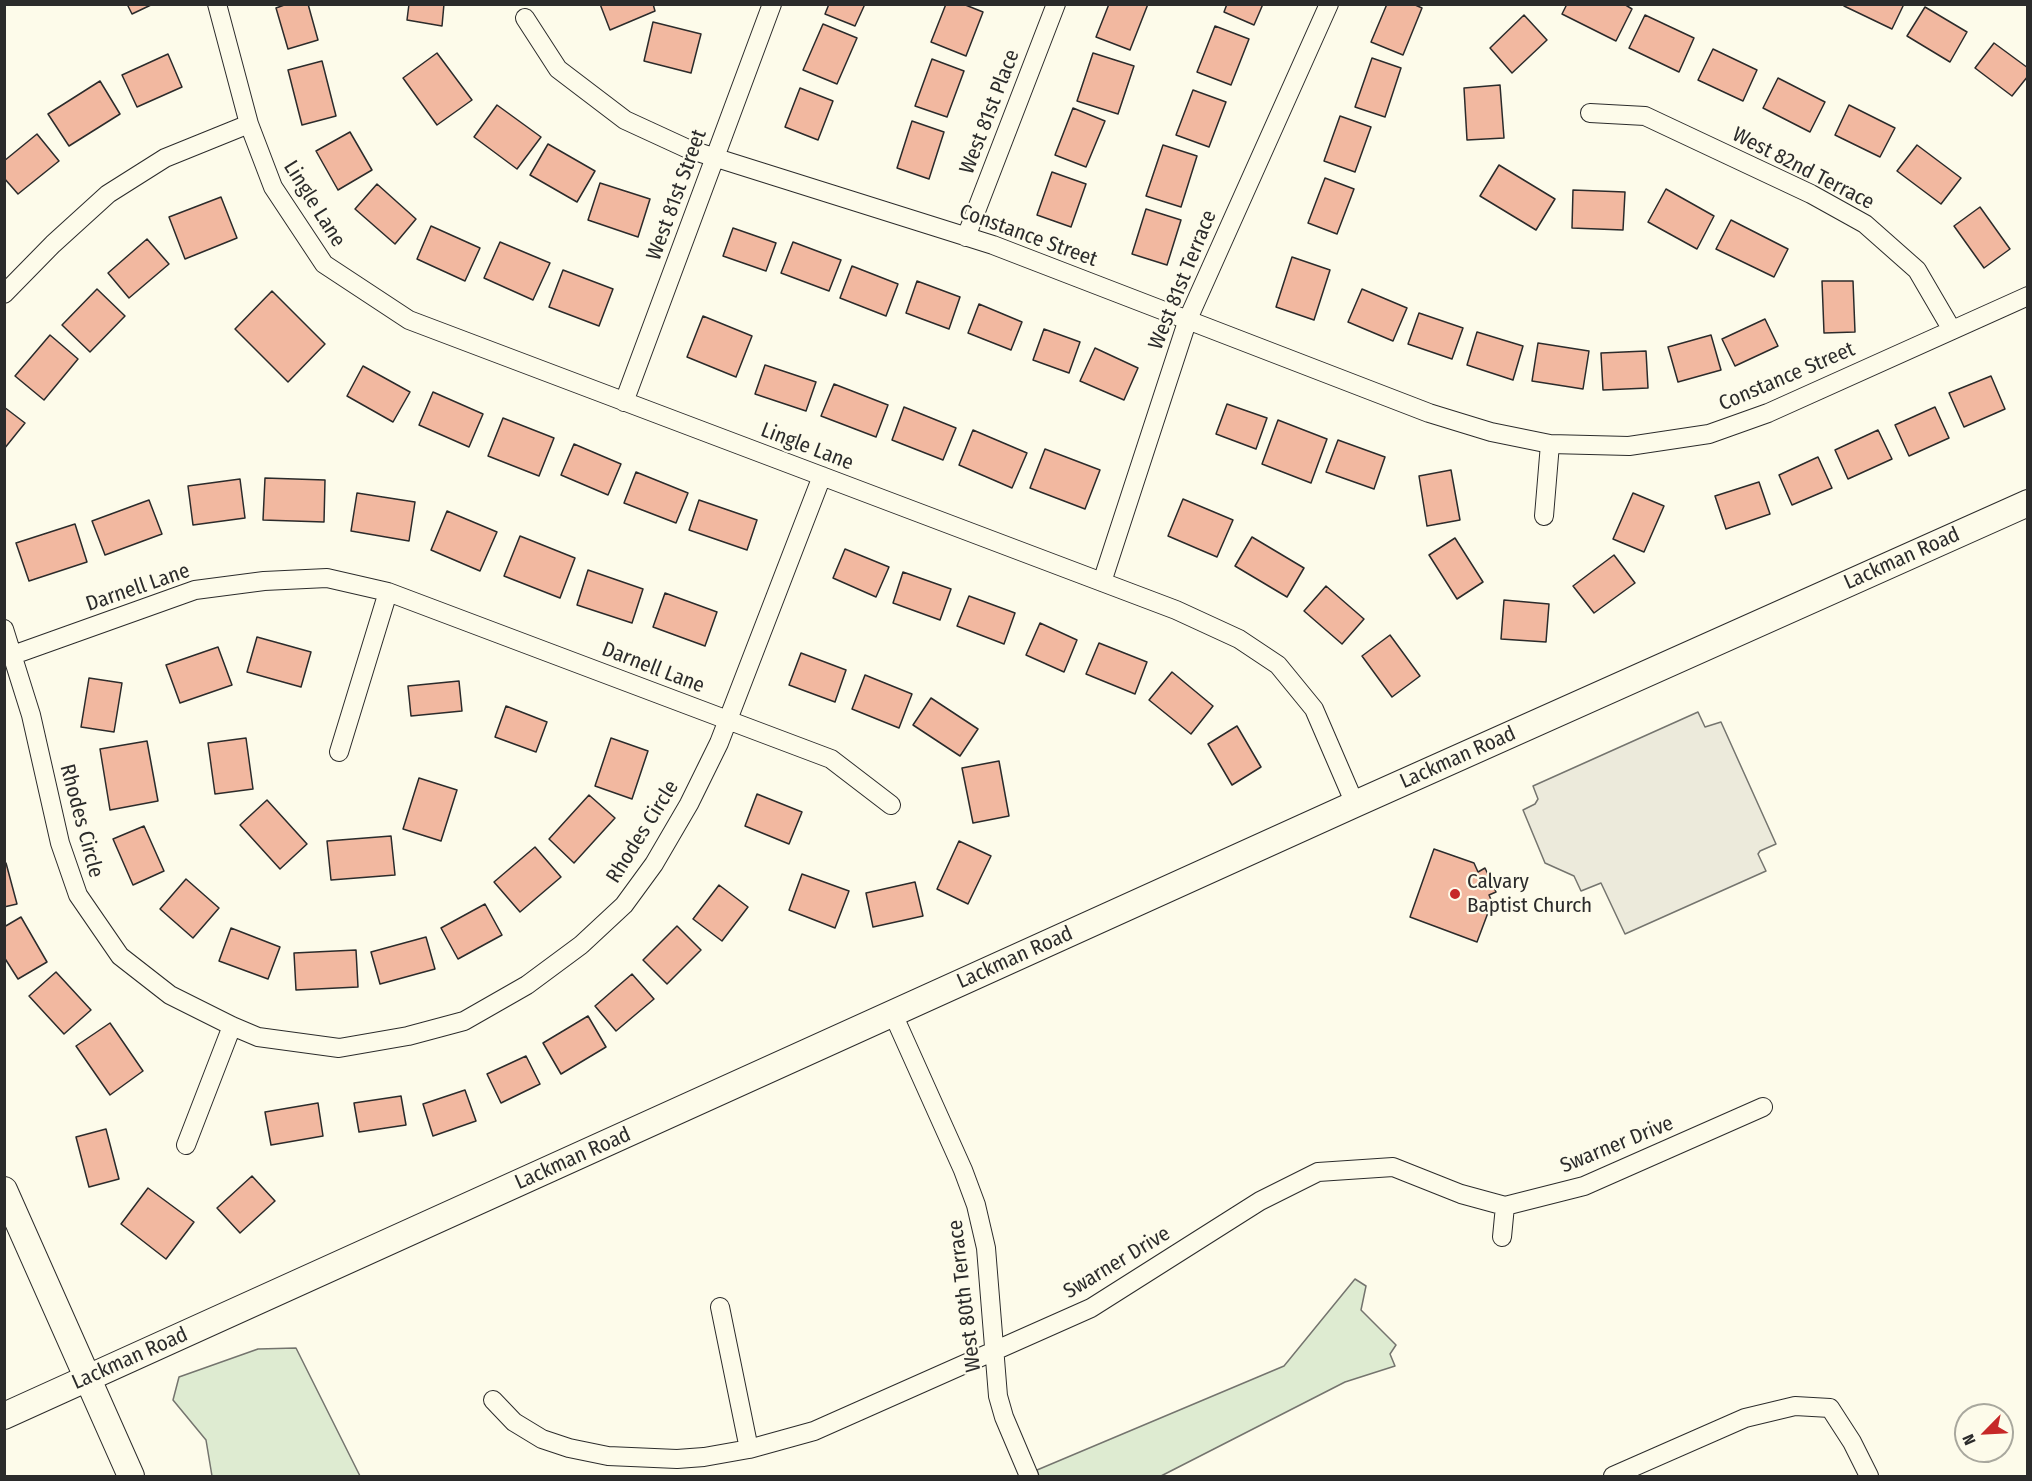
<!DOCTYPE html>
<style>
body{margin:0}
#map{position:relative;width:2032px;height:1481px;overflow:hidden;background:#fdfbea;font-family:"Fira Sans Condensed",sans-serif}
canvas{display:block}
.frame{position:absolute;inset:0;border:6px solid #2b2b2b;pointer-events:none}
.north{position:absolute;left:1954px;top:1403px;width:60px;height:60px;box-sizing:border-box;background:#fdfbea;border:2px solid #a9a89e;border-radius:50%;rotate:246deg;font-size:16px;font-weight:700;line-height:24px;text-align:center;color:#2b2b2b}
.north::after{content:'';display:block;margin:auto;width:21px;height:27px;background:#c62828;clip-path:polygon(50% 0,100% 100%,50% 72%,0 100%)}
</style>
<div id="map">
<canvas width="2032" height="1481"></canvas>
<div class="frame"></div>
<div class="north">N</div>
</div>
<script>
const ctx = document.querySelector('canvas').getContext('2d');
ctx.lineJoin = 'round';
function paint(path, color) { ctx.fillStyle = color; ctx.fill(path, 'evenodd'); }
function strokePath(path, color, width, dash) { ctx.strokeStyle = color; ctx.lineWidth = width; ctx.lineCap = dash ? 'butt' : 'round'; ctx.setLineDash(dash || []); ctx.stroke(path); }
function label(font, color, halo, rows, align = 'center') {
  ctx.font = font + ' "Fira Sans Condensed",sans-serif'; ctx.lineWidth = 4.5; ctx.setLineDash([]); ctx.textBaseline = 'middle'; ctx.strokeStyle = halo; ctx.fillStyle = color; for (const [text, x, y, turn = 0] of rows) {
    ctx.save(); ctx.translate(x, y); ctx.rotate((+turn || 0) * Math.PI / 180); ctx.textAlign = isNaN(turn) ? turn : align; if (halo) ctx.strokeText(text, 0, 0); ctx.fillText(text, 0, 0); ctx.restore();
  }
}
const green = new Path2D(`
 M1355,1279L1366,1286L1361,1310L1396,1345L1390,1354L1395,1366L1345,1382L1161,1476H1039L1037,1470L1284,1366Z
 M296,1348L360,1476H212L206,1440L173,1400L179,1377L258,1349Z`);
const parking = new Path2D(`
 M1698,712L1705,727L1721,722L1776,844L1760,851L1758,854L1766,871L1625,934L1601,883L1581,891L1574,876L1545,863L1523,810L1535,804L1538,799L1533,786Z`);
const building = new Path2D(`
 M127,4H153L132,14Z
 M287,4H308L318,40L288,49L276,8Z
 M409,4H444L442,26L407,20Z
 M600,4H653L655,11L610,30Z
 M829,4H865L855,26L825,14Z
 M946,4H963L983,12L966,56L931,42Z
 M1109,4H1148L1130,50L1096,37Z
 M1227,4H1263L1254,25L1224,12Z
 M1387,4H1413L1422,8L1403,55L1371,42Z
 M1567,4H1624L1632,9L1616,41L1562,14Z
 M1844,4H1904L1892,29L1844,6Z
 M1925,7L1967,32L1950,62L1907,36Z
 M1524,15L1547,40L1512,73L1490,48Z
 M1645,15L1694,38L1679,72L1629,48Z
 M653,22L701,34L691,73L644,61Z
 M823,24L857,38L837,84L803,70Z
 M1215,26L1249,39L1231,85L1197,72Z
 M1994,43L2028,68V76L2012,96L1975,68Z
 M1713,49L1757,70L1743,101L1698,80Z
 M437,53L472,100L437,125L403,78Z
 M1093,53L1134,66L1118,114L1077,101Z
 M168,54L182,87L137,107L122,75Z
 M1372,58L1401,68L1385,117L1355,107Z
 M932,59L964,71L947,117L915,106Z
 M322,61L336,116L302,125L288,70Z
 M1778,78L1825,102L1810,132L1763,108Z
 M100,81L120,114L69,146L48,114Z
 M1500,85L1504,138L1467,140L1464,88Z
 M800,88L833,101L818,140L785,127Z
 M1193,90L1226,102L1209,147L1176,135Z
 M497,105L541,137L517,169L474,137Z
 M1849,105L1895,128L1880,157L1835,135Z
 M1073,108L1105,121L1086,167L1055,155Z
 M1340,116L1371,127L1355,172L1324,161Z
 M912,121L944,132L929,179L897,168Z
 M350,132L372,170L338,190L316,151Z
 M37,134L59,161L18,194L4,178V161Z
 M548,144L595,171L577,202L530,175Z
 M1163,145L1197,156L1181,207L1146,196Z
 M1917,145L1961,178L1941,204L1897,171Z
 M1499,165L1555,199L1536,230L1480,196Z
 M1052,172L1086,184L1071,227L1037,215Z
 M1325,178L1354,189L1337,234L1308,223Z
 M600,183L650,199L638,237L588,220Z
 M377,184L416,219L395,244L355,209Z
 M1666,189L1714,216L1697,249L1648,222Z
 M1573,190L1625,192L1623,230L1572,228Z
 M221,197L237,238L185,259L169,217Z
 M1980,207L2010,249L1984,268L1954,226Z
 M1146,209L1181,220L1167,265L1132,254Z
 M1731,220L1788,249L1774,277L1716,249Z
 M431,226L480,248L465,281L417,259Z
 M733,228L776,243L766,271L723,256Z
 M147,239L169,264L129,298L108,273Z
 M500,242L550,263L533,300L484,278Z
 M793,242L841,260L829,291L781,273Z
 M1292,257L1330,270L1314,320L1276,307Z
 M852,266L898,284L886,316L840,298Z
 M563,270L613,289L599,326L549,307Z
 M917,281L960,297L949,329L906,313Z
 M1822,281H1853L1855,332L1824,333Z
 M97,289L125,316L90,352L62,325Z
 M1362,289L1407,308L1393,341L1348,322Z
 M272,291L325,344L288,382L235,329Z
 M979,304L1022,322L1011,350L968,333Z
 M1419,313L1463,328L1452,359L1408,344Z
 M703,316L752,336L736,377L687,357Z
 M1765,319L1778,346L1735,366L1722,339Z
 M1044,329L1080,342L1069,373L1033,360Z
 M1477,332L1523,346L1513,380L1467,365Z
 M50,335L78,359L44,400L15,376Z
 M1711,335L1721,370L1678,382L1668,347Z
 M1538,343L1589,351L1583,389L1532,381Z
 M1095,348L1138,368L1124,400L1080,381Z
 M1646,351L1648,388L1603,390L1601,353Z
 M765,365L816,382L806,411L755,394Z
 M363,366L410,392L393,422L347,396Z
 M1991,376L2005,409L1964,427L1949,393Z
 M834,384L888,405L876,437L821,416Z
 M433,392L483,414L469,447L419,425Z
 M1227,404L1267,418L1256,449L1216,434Z
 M4,407L25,423L4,449Z
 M904,407L956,428L943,460L892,440Z
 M1935,407L1949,438L1909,456L1895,425Z
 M503,418L554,438L539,476L488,456Z
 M1278,420L1327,439L1311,483L1262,464Z
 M973,430L1027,453L1012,488L959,465Z
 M1878,430L1892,459L1848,479L1835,450Z
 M1338,440L1385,457L1374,489L1326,472Z
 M574,444L621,464L608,495L561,475Z
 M1045,449L1100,470L1085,509L1030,488Z
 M1818,457L1832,488L1792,505L1779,475Z
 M1451,470L1460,520L1427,526L1419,476Z
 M636,472L688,493L676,523L624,503Z
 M265,478L325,480L324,522L263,520Z
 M240,479L245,518L193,525L188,486Z
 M1759,482L1770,514L1726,529L1715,496Z
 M357,493L415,502L409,541L351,531Z
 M1633,493L1664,506L1644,552L1613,539Z
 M1183,499L1233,520L1217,557L1168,536Z
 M149,500L162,534L105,555L92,521Z
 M699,500L757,520L747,550L689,530Z
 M447,511L497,532L480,571L431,550Z
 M75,524L87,562L29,581L16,543Z
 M520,536L575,558L560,598L504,576Z
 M1252,537L1304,568L1287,597L1235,566Z
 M1455,538L1483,582L1457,599L1429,555Z
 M845,549L889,567L876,597L833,578Z
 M1614,555L1635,583L1594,613L1573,586Z
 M588,570L643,589L632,623L577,605Z
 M903,572L951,589L940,620L893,603Z
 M1326,586L1364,619L1342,644L1304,611Z
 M665,593L717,612L705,646L653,627Z
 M969,596L1015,613L1004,644L957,626Z
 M1504,600L1549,604L1546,642L1501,639Z
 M1040,623L1077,640L1064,672L1026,655Z
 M1390,635L1420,676L1392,697L1362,656Z
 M257,637L311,652L301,687L247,672Z
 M1099,643L1147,662L1135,694L1086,674Z
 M218,647L232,685L180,703L166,665Z
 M801,653L846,670L835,702L789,685Z
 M1172,672L1213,706L1191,734L1149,700Z
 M865,675L912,694L899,728L852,709Z
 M89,678L122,683L114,732L81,727Z
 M459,681L462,711L411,716L408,686Z
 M931,698L978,729L960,756L913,725Z
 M506,706L547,722L536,752L495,737Z
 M1237,726L1261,767L1232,785L1208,744Z
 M246,738L253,789L215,794L208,743Z
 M611,738L648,751L632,799L595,786Z
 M147,741L158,801L110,810L100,749Z
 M999,761L1009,816L973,823L962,768Z
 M419,778L457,790L441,841L403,829Z
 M757,794L802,812L789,844L745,826Z
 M589,795L615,818L574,863L549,839Z
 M267,800L307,844L280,869L240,825Z
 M144,826L164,871L133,885L113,839Z
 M391,836L395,875L331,880L327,841Z
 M959,841L991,856L968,904L937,889Z
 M535,847L561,877L520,912L494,882Z
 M1434,849L1474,863L1478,872L1485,868L1496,892L1489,895L1492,902L1477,942L1410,917Z
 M6,863L17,904L4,907V864Z
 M802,874L849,891L835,928L789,910Z
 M186,879L219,908L193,938L160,909Z
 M915,882L923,916L873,927L866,893Z
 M719,885L748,907L722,941L693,919Z
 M485,904L502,935L458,959L441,928Z
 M21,917L47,962L18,979L4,957V927Z
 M677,926L701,950L667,984L643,960Z
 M231,928L280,947L268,979L219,961Z
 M426,937L435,969L380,984L371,952Z
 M356,950L358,987L296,990L294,953Z
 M56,972L91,1010L64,1034L29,996Z
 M632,974L654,999L616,1031L595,1006Z
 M588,1016L606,1047L561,1074L543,1043Z
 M110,1023L143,1071L110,1095L76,1046Z
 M526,1056L540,1084L501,1103L487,1074Z
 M465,1090L476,1121L433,1136L423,1104Z
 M401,1096L406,1125L359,1132L354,1103Z
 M318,1103L323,1136L271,1145L265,1112Z
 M106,1129L119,1179L89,1187L76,1137Z
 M252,1176L275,1201L240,1233L217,1208Z
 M148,1188L194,1222L166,1259L121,1224Z`);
const street = new Path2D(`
 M217,4L249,124L273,187L324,264L409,320L1176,610L1239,639L1278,665L1314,709L1355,804
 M525,18L558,69L625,120L688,149L993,245L1429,413L1491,432L1550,444L1629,446L1709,434L1768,413L2028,296
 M1590,113L1645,116L1811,194L1865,224L1917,270L1952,330
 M966,237L1056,4
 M4,294L53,244L108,194L165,158L249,124
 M624,402L772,4
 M1544,516L1550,444
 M1102,582L1188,319L1329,4
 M4,629L31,715L60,843L78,895L120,956L170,995L232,1026L258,1037L339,1048L408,1036L464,1021L527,985L581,945L624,905L654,864L689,804L719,743L822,476
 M13,655L195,590L264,581L327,578L388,592L831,759L891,805
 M339,752L388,592
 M893,1014L963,1170L976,1205L986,1248L998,1396L1004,1417L1029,1476
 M186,1145L232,1026
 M1502,1237L1505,1206
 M720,1307L749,1449
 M493,1400L514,1422L542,1439L569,1448L608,1456L677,1459L704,1457L749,1449L814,1431L1091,1308L1260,1201L1318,1172L1393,1167L1461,1194L1505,1206L1584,1186L1763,1107
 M1613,1476L1745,1418L1795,1406L1830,1408L1852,1442L1869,1476`);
const secondary = new Path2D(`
 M4,1190L131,1476
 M4,1416L1355,804L2028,503`);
const markers = [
 [1455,894,6,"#c62828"]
];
const streetNames = [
 ["West 81st Place",990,112,-69],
 ["West 82nd Terrace",1803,169,27],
 ["West 81st Street",677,195,-70],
 ["Lingle Lane",314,204,58],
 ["Constance Street",1028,236,20],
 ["West 81st Terrace",1183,280,-68],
 ["Constance Street",1787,377,-23],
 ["Lingle Lane",807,447,21],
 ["Lackman Road",1902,559,-24],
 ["Darnell Lane",138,588,-19],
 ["Darnell Lane",653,668,21],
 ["Lackman Road",1458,758,-24],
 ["Rhodes Circle",81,821,75],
 ["Rhodes Circle",643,832,-58],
 ["Lackman Road",1015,958,-24],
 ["Swarner Drive",1617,1145,-22],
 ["Lackman Road",573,1159,-24],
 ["Swarner Drive",1117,1263,-31],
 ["West 80th Terrace",965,1296,-97],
 ["Lackman Road",130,1359,-24]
];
const poiNames = [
 ["Calvary",1467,882],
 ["Baptist Church",1467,906]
];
paint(green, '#deebd1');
strokePath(green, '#74746e', 1.5);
paint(parking, '#eceadb');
strokePath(parking, '#74746e', 1.5);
paint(building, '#f2b8a0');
strokePath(building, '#2b2b2b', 1.5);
strokePath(street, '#2b2b2b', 20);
strokePath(secondary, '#2b2b2b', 28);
strokePath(street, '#fdfbea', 18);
strokePath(secondary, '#fdfbea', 26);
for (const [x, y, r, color] of markers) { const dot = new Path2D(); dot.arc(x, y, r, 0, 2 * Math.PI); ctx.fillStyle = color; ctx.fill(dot); strokePath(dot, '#fdfbea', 2); }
label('21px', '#2b2b2b', '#fdfbea', streetNames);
label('21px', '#2b2b2b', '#fdfbea', poiNames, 'left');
</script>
